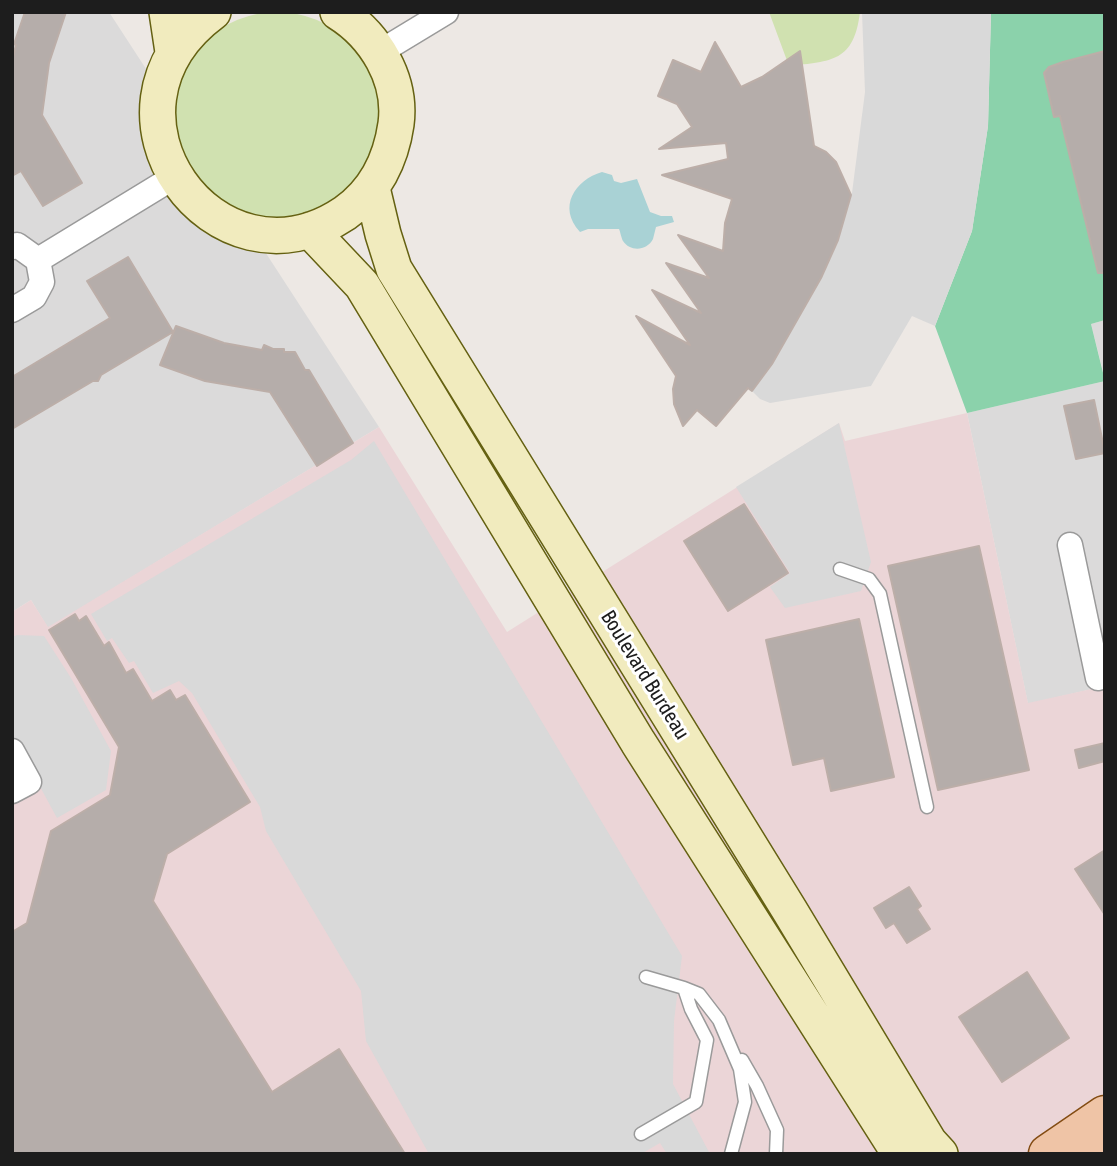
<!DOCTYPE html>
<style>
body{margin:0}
#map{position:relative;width:1117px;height:1166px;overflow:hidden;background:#ede8e4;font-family:"Asap Condensed",sans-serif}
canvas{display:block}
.frame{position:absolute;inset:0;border:14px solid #1d1d1d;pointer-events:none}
</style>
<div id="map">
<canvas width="1117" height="1166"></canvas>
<div class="frame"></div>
</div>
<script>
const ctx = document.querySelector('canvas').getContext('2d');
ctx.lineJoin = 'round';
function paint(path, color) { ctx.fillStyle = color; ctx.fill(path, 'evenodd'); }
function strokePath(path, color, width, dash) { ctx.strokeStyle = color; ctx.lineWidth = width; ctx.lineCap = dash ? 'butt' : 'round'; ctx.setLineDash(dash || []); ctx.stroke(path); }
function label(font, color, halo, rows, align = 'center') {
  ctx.font = font + ' "Asap Condensed",sans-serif'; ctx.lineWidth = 6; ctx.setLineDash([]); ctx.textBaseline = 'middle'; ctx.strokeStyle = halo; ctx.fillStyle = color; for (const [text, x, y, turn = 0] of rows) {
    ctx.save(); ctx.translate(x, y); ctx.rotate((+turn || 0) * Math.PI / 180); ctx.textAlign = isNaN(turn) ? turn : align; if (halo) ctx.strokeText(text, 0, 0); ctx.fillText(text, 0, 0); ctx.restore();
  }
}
const residential = new Path2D(`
 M12,12H109L379,427L48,628L31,600L12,612Z
 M1105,320V379L1091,324Z
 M1105,381V686L1028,704L967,413Z`);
const commercial = new Path2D(`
 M967,413L1028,703L1105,686V1154H12V612L31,600L48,627L379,427L507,632L839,423L845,441Z`);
const grass = new Path2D(`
 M174 115a103 103 0 1 1 206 0a103 103 0 1 1-206 0Z
 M769,12H860C854,62 832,61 789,66Z`);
const pitch = new Path2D(`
 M991,12H1105V320L1091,324L1105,381L967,413L935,326L972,231L988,126Z`);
const parking = new Path2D(`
 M862,12H991L988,126L972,231L935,326L912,316L871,386L770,403L760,399L752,391L772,364L821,278L838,240L852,193L865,92Z
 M839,423L871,562L861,591L785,608L770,587L790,573L736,487Z
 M374,441L682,956L674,1021L673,1084L710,1154H667L660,1143L641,1154H429L366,1041L361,991L266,831L260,807L192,693L179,681L153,693L134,661L129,663L112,638L107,641L91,614L351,460Z
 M17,635L44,636L71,678L111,751L106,790L57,818L12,735V637Z`);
const water = new Path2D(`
 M602,172L612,175L614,181L621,183L637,179L650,212L661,216H672L674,222L656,227C655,231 654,235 653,239C647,251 630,252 623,241C622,240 620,231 619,229H588L580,232C557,207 575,180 602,172Z`);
const building = new Path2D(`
 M25,12H66L49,63L42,115L82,183L43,206L21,171L12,176V61L16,45L14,44Z
 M715,42L741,87L762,77L800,51L814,146L826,152L836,162L851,195L838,240L821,278L772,364L752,391L748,388L716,426L697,410L683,426L674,404L673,389L676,376L636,316L690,345L652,290L701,313L666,263L709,278L678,235L723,251L725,223L732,199L662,175L728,159L726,143L659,149L692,127L677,104L658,96L673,60L701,72Z
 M1105,51V273H1098L1060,116L1054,117L1044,73L1049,67L1063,62Z
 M128,257L173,332L101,375L98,381H93L12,429V377L110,318L87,281Z
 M176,326L224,343L262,350L264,345L273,349H284V352H295L305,370H309L353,443L317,466L270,392L205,381L160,365Z
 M1094,400L1105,453L1076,459L1064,406Z
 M744,504L788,573L728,611L684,541Z
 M979,546L1029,770L938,790L888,566Z
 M75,614L79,621L86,616L104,646L109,642L126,673L133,669L152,701L170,690L176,700L185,695L250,802L167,854L153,901L272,1092L339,1049L405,1154H12V932L27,923L51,831L110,795L119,747L49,630Z
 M859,619L894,777L831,791L824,758L793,765L766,640Z
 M1105,743V761L1079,768L1075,750Z
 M1105,850V915L1075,869Z
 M909,887L921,906L917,909L930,929L907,943L894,923L886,928L874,908Z
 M1027,972L1069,1038L1002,1082L959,1017Z`);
const lane = new Path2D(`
 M840,569L869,579L880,594L927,807
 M684,988L699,994L719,1020L740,1069L745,1102L731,1154
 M742,1060L757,1086L777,1130L776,1154
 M641,1134L696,1102L707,1040L691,1009L684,988L646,977`);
const street = new Path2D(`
 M380,52L446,12
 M12,247L17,245L38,260L42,282L34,297L12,310
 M38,260L174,177
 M1070,545L1098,678L1105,676
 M12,751L29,782L12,791`);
const secondary = new Path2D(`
 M167,12L173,52
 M213,12C78,112 216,300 345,213C375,192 391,159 396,124C402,79 375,35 338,12
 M372,188L383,234L394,269L790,911L929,1142L940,1154
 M310,230L362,285L638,742L900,1154`);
const primary = new Path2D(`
 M1048,1154L1105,1115
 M1101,1154L1105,1150`);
const streetNames = [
 ["Boulevard Burdeau",645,675,58]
];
paint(residential, '#dbdada');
paint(commercial, '#ebd5d7');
paint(grass, '#d0e1b0');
paint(pitch, '#8bd2ab');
paint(parking, '#d9d9d9');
paint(water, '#a9d2d5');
paint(building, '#b5adaa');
strokePath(building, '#bcaea8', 2);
strokePath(lane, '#9a9a9a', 15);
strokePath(street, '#9a9a9a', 27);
strokePath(secondary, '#656112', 38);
strokePath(primary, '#834c13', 41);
strokePath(lane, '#fff', 12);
strokePath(street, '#fff', 24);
strokePath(secondary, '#f1ebbe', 35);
strokePath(primary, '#efc4a6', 38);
label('21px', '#1d1d1d', '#fff', streetNames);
</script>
